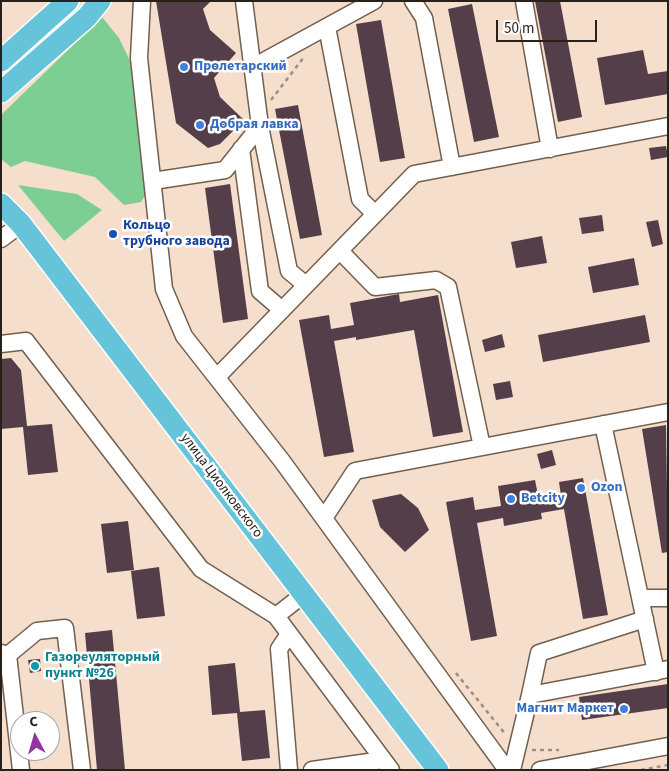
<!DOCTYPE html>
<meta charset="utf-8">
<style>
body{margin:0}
#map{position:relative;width:669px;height:771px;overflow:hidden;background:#f5dfcc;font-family:"Source Sans 3",sans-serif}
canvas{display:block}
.frame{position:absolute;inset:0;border:2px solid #282019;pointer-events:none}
.north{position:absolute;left:10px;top:711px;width:50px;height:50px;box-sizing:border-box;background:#fff;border:1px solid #a9a6a3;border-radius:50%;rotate:354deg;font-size:14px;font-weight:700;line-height:20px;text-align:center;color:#282019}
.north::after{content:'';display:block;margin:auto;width:18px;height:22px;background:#9236a0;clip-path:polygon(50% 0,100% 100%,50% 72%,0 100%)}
.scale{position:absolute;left:496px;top:20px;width:101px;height:22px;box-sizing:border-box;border:2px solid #282019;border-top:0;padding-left:6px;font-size:15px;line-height:18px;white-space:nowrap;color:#282019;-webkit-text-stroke:4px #fff;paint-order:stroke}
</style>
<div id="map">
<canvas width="669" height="771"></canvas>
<div class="frame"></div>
<div class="north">С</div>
<div class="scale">50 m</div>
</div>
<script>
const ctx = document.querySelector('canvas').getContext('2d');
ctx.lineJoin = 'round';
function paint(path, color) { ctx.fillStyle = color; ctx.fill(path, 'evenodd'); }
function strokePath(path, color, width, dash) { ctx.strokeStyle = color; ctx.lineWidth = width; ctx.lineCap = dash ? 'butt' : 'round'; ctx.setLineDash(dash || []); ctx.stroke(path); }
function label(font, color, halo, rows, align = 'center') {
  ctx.font = font + ' "Source Sans 3",sans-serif'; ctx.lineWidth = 5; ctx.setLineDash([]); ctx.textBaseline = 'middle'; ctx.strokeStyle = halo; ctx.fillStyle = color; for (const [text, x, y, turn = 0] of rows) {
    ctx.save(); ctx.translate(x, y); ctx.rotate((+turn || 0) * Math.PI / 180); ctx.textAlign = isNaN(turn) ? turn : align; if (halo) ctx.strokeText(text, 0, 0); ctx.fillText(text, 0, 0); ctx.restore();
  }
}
const green = new Path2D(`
 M102,17L119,38L130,61L147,192L141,202L124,205L95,177L25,161L11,167L1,159V115Z
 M18,185L77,194L102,210L64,241Z`);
const building = new Path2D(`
 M156,1H211L203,9L210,30L236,53L214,78L220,97L244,120L220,144L208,148L176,123Z
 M535,1H560L582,117L558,122Z
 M472,4L499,137L474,142L448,9Z
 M381,20L405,158L380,162L356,24Z
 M643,50L648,74L668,71V94L605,105L597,58Z
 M298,105L322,235L300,239L275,109Z
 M666,146L668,157L651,160L649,148Z
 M230,184L248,319L223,323L205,188Z
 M602,215L604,231L582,234L579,218Z
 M658,220L663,244L652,247L646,222Z
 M542,236L547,263L516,268L511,242Z
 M634,258L639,285L593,293L588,267Z
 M399,294L400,302L438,295L463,432L433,437L414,330L356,340V337L334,341L354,452L324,457L299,320L329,315L331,329L354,325L350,303Z
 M645,315L650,342L543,362L538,335Z
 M502,334L505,347L485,352L482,340Z
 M11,358L21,370L27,426L52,424L58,472L28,475L23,427L1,429V359Z
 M510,381L513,397L496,400L493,384Z
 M666,425L668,552L662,553L642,429Z
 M552,450L556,465L541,469L537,454Z
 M583,478L608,615L583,619L564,509L541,513L542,519L504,526L503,518L477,523L497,636L471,641L446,502L473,497L475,510L501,506L498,486L535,480L539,500L561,496L559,482Z
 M401,494L418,508L429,530L405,552L380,527L372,500Z
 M128,521L134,570L107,573L101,524Z
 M159,567L165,616L137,619L131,571Z
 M112,630L125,770H97L85,633Z
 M40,659L41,671L30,673L28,660Z
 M235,663L240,712L265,710L270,758L242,761L237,713L212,715L208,666Z
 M668,684V708L582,720L579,697Z`);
const path = new Path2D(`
 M271,100L304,57
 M456,673L506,735
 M532,750H559
 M641,770L668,765`);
const minor = new Path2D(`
 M142,1L139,58L164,289L184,336L282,461L507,770
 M413,1L424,18L452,167
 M524,1L550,149
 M327,27L360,199L375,214
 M253,67L374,1
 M260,126L289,271L306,285
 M241,149L260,291L282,310
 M153,181L225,170L260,126L244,1
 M1,239L21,224
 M340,251L375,287L436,280L448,287L482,447
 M1,344L26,341L201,569L276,616L391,770
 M217,377L414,174L668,126
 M603,424L656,672
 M324,518L355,471L668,412
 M640,598H668
 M276,616L304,594
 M1,653L8,655L21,770
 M8,655L37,631L65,628L82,770
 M530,695L539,653L645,619
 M289,770L279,649L289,634
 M312,770L383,760
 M512,770L530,695L668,669
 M540,770L668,746`);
const major = new Path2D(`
 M1,61L68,1
 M1,92L87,17L100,1
 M1,204L21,224L438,770`);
const markers = [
 [184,67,5,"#3f7fe0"],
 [200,125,5,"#3f7fe0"],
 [113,234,5,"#1a4fb4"],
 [581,488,5,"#3f7fe0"],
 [511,499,5,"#3f7fe0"],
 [35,666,5,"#0f9aa8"],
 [624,709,5,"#3f7fe0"]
];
const shopNames = [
 ["Пролетарский",194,67],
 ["Добрая лавка",210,125],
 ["Ozon",591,488],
 ["Betcity",521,499],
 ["Магнит Маркет",614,709,"right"]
];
const transitNames = [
 ["Кольцо",123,226],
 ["трубного завода",123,242]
];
const streetNames = [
 ["улица Циолковского",221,486,53]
];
const cultureNames = [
 ["Газореуляторный",45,658],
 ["пункт №26",45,674]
];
paint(green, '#7dce93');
paint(building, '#543e49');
strokePath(minor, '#725f4e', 19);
strokePath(major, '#fff', 24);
strokePath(path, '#9e8e80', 2.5, [4, 4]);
strokePath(minor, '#fff', 16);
strokePath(major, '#66c4da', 21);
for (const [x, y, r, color] of markers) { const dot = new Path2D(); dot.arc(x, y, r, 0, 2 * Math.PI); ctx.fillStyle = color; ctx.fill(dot); strokePath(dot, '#fff', 2); }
label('bold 14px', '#366cbe', '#fff', shopNames, 'left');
label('bold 14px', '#164399', '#fff', transitNames, 'left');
label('14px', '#282019', '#fff', streetNames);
label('bold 14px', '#0d838f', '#fff', cultureNames, 'left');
</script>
